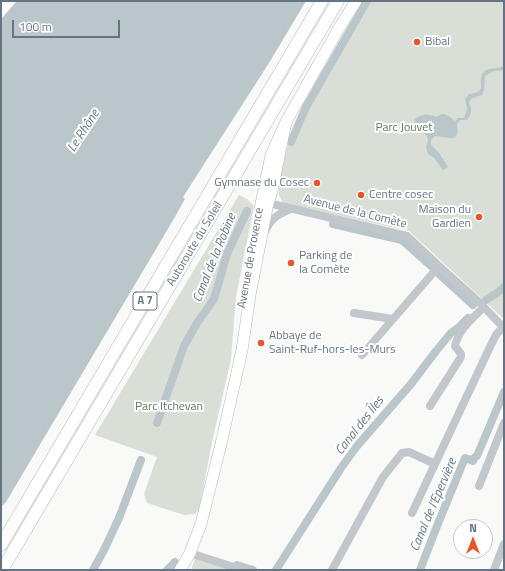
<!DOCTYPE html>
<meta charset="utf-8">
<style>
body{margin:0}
#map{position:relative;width:505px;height:571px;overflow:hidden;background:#f9f9f7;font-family:"Titillium Web",sans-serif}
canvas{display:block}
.frame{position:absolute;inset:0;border:2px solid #647482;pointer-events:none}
.north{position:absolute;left:453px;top:519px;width:40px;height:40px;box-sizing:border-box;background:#fff;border:1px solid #c1c7cd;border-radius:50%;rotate:0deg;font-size:11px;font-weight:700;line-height:16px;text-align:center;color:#647482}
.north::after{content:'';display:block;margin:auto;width:14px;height:18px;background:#e5572b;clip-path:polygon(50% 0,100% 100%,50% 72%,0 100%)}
.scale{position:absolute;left:12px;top:20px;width:108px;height:18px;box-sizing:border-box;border:2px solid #647482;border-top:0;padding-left:5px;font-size:12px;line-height:14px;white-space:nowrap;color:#647482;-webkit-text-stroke:3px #fff;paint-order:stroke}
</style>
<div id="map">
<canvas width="505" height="571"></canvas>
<div class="frame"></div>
<div class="north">N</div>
<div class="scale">100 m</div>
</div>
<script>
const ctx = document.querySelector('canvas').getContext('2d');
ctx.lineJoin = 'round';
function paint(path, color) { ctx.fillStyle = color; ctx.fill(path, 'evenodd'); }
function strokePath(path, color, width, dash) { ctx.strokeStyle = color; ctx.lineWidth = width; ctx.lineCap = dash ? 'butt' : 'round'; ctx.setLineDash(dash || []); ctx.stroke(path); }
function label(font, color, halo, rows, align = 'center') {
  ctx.font = font + ' "Titillium Web",sans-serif'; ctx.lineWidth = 4; ctx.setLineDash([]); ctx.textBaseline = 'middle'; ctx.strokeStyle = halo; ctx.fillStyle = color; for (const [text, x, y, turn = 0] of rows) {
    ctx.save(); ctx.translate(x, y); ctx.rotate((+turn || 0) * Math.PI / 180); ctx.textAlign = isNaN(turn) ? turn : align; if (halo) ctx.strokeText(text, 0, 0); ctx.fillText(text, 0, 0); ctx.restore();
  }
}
const green = new Path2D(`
 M363,1H504V319L409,231L283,203L279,195V187L284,154L315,86Z
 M239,195L247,199L254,206L236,297L231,359L212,442L199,510L195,514L184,515L147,503L144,494L157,457L95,435Z
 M195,558L232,570H191Z`);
const water = new Path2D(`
 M17,1H306L269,63L183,197L185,199L172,222L6,502L1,507V19Z
 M504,66V70L493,71L485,76L484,90L482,95L472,98L469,102C472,109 472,114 467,120H460L457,124C460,145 450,137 435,136L431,140V145L439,153L448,167L443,170L434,158L428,154L426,147C432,132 422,135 414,126L415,119C423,113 429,114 437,117C444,110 449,117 455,121L458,118H464L467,109L465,99L469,94C490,91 476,83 483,73C487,67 498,69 504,66Z`);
const canal = new Path2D(`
 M291,142L306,107L367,1
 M333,224L402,240L431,266
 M438,273L473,305
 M486,300L497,293L504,287
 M157,423L184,346L197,323L214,299L227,254L247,211
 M237,565L253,570
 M93,570L104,550L119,518L141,460
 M167,570L175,562
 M276,570L341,468L357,446L411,384L436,351L451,333L458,328L468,318
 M420,570L437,526L465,458L473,461L475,457L477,456L504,392`);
const minor = new Path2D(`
 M264,202L407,236L439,266L479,302L504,328
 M265,232C271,218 277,215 290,209
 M354,313L393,319
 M362,355L439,266
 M430,406L461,357V354L455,346C458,330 473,318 484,307
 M479,486L504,423
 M412,513L435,464
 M190,553L243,570
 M332,570L383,477L402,453L409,452L435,464L489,349L496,335L503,327
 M494,570L504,544`);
const major = new Path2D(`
 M260,209L271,155L286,122L339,28L356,1
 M180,570L190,553L201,524L221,444L242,350L250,295L268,203L272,191L286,122`);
const highway = new Path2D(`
 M1,545L322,1
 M2,570L338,1`);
const markers = [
 [417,42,4,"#e5572b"],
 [317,183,4,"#e5572b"],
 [361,195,4,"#e5572b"],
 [479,217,4,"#e5572b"],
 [291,263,4,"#e5572b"],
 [261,343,4,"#e5572b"]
];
const shields = [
 [145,301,24]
];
const shieldNames = [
 ["A 7",145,301]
];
const poiNames = [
 ["Bibal",425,42],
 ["Gymnase du Cosec",309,183,"right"],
 ["Centre cosec",369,195],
 ["Maison du",471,210,"right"],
 ["Gardien",471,224,"right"],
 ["Parking de",299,256],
 ["la Comète",299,270],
 ["Abbaye de",269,336],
 ["Saint-Ruf-hors-les-Murs",269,350]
];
const parkNames = [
 ["Parc Jouvet",404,128],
 ["Parc Itchevan",169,407]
];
const streetNames = [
 ["Avenue de la Comète",355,212,14],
 ["Autoroute du Soleil",195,244,-59],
 ["Avenue de Provence",251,258,-80]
];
const waterNames = [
 ["Le Rhône",84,131,-57],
 ["Canal de la Robine",215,258,-68],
 ["Canal des Îles",360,426,-52],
 ["Canal de l'Epervière",434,505,-67]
];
paint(green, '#d9ded6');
paint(water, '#bbc6cb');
strokePath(canal, '#bbc6cb', 8);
strokePath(major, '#b4b9bd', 12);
strokePath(highway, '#b3b8bc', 13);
strokePath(minor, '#c2c7cb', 8);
strokePath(major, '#fff', 11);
strokePath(highway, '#fff', 12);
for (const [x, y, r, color] of markers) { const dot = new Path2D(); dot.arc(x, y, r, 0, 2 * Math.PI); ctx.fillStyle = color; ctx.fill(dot); strokePath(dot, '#fff', 1.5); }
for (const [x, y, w] of shields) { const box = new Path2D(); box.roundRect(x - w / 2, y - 9, w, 18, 3); ctx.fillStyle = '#fff'; ctx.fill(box); strokePath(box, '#647482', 1); }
label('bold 11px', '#647482', null, shieldNames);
label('12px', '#647482', '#fff', poiNames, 'left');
label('12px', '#667a63', '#fff', parkNames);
label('12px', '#647482', '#fff', streetNames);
label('italic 13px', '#637a83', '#fff', waterNames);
</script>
